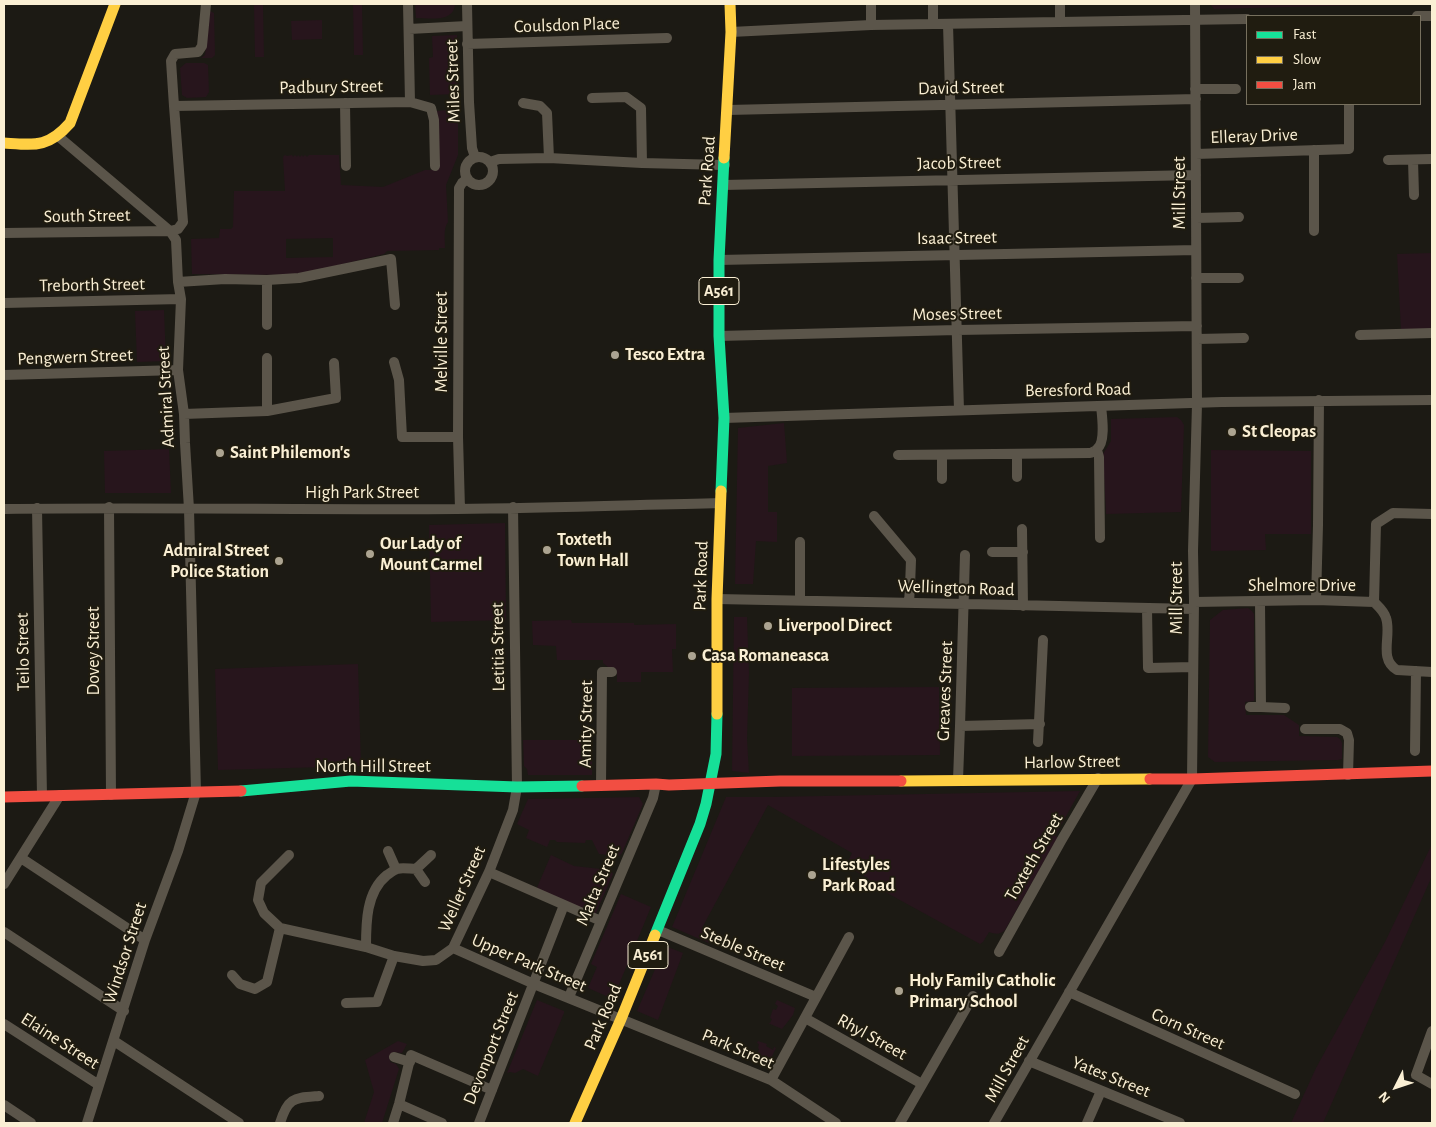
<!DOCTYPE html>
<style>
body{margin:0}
#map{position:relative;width:1436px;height:1127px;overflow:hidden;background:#1c1a14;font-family:"Alegreya Sans",sans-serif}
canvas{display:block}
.frame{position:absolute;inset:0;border:5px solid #faefd4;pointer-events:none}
.legend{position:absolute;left:1246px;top:15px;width:175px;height:90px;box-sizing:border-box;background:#201c10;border:1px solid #77705e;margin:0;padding:6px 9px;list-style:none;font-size:15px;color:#faefd4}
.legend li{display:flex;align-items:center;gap:10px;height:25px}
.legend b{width:25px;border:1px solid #77705e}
.north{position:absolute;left:1371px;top:1062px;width:50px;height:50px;-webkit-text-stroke:4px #201c10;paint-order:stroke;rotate:229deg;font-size:14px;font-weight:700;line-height:20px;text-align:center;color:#faefd4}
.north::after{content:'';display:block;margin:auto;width:18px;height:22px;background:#faefd4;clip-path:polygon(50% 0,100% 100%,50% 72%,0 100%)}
</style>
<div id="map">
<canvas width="1436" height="1127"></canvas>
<div class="frame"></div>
<ul class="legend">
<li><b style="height:6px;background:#16e098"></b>Fast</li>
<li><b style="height:6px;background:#ffcf43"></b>Slow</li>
<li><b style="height:6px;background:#f24e42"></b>Jam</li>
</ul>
<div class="north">N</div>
</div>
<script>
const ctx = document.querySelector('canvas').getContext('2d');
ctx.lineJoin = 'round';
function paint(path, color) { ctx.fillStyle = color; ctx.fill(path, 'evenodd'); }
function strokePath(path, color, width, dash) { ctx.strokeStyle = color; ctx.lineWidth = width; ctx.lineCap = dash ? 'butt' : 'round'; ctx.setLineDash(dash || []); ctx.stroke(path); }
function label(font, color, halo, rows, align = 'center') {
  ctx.font = font + ' "Alegreya Sans",sans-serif'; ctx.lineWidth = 4; ctx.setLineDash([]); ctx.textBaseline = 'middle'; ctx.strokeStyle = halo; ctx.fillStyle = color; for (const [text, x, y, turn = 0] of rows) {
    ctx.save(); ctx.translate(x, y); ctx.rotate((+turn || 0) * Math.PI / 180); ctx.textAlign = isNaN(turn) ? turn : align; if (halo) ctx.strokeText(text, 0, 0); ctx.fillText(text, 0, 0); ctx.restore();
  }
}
const green = new Path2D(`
 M353,4H362L363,55H354Z
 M415,4H455C454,23 429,18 416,18Z
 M1210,4H1404L1214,9Z
 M254,5H263L264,57H255Z
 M210,11L214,13L215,55L212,58H201L205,55Z
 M322,20V39L292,40L291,21Z
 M457,35L458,94L430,95L429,58L433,57L432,36Z
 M186,63H204L208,65L209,92L206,97L187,98L182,95L180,68Z
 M458,109V155L446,185L448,222C443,229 445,239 445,248H439V250L387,251L384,254L298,275L192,274L191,239L219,238L220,229H231L233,227L234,191H285L283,157L285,155L287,156L292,155L293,157L295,155L297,157L298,155L300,157L302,155L303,157L305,155L307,157L309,155H339L341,185L383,187L425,170H437V111ZM333,238V257L286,258V239Z
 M1432,253V329L1401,330L1397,254Z
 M164,310L166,361L137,362L135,311Z
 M1177,417L1181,420L1184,425L1181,512L1106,514L1103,454L1111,441V419Z
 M784,423L787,463L768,466V512H777V542L756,541L753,584H735L738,428Z
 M169,449L171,493H105L104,451Z
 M1211,450L1311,451V534H1265L1266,550L1211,551Z
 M505,523L506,620L431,622L429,525Z
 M1248,608L1252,611L1254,614V701L1245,702L1246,715H1284L1299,725V736L1337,737L1340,739L1342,743V759L1338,760L1215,762L1208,757L1210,620L1223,610Z
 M734,617H747L749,673L747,739L749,773L732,771Z
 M571,620L572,623H634V625L676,624V649H672L673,672H641V682H617V671H613L603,663V660H557L556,646L533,645L532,621Z
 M358,664L361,766L218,770L215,669Z
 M939,687L940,755L792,756V688Z
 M523,740H592V775H528L527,769L524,766Z
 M1080,791L1055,836L1058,837L1005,930C1000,935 995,934 989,932L983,942L980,944L867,882L868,878L848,867L849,865L847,864L852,853L768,805L702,928L714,934L709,943L672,927L726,797H772Z
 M639,797L643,804L622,853L619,856L599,854L592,840H586L585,843L557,842L555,840H550L547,847L526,838L529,830L517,824L528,799Z
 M1432,844V876L1323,1123H1291L1316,1068L1385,942Z
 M551,855L574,866L610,870L613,874L595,915L536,890Z
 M621,894L651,907L613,999L588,988L597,967L591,964Z
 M665,946L683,953L658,1020L637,1011Z
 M537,1000L564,1011V1013L538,1076L523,1069L515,1073L510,1072L507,1073Z
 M777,1000L795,1008L793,1015L782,1029L768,1023H770L772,1019L770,1018L773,1009L776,1010L778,1006L775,1004Z
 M398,1041L407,1044L402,1053L393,1052L390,1062L396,1064L399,1069L382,1123H364L374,1092L365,1060Z
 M758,1041L767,1044L766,1046L773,1050L774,1047L776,1048L767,1066L753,1060L756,1052L758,1053L759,1049L758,1048L759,1044L757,1043Z`);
const street = new Path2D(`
 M408,4L410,102
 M467,4L469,102L472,148L475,157
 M933,4V24
 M1417,16H1432
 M1060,22V4
 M948,24L959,410
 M871,25V4
 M409,29L467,26
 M731,32L871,25L1247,19
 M467,44L667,38
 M1195,89H1236
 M592,98L626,97L641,108L642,163
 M345,103L346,166
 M523,103L540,106L547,113L549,158
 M174,106L410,102L431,108L434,120L435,166
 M728,110L1196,99
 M59,137L170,231L176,240L178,282L181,299L178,370L184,414L185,443L189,509L196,792L178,851L145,940L87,1123
 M1314,150V231
 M1196,154L1349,149V104
 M465 171a14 14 0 1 1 28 0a14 14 0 1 1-28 0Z
 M1388,160L1432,159
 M1413,160L1414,195
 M490,162L499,159L549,158L642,163L725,165
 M723,185L1196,175
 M1196,218L1239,217
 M4,233L170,231L178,229L183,222L174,106L171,61L175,54L198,52L202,46L206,4
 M719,260L1196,250
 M1196,278H1239
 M267,280V325
 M178,282L225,279L267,280L299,278L391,259L395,305
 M4,303L181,299
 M1360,335L1432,333
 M719,336L957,330L1197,326
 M1197,339L1244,338
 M267,358V411
 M394,362L399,380L402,437H458
 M4,375L178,370
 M184,414L267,411L336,398L334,363
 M724,418L1222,402L1432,400
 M1097,450L1099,457L1100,538
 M898,455L1090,453C1091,453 1097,450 1097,449C1106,442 1102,416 1101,406
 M1017,477V454
 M942,479V455
 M109,507L111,795
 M37,508L42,796
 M4,509C155,507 306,510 457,509C545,508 633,505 721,503
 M460,509L458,437L459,188L462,183L467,179
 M874,516L911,560L910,587L909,602
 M1022,529L1023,606
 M800,542V600
 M992,552H1023
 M717,599C876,601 1035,606 1194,609
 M1316,600L1318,525L1319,400
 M1194,602L1316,600L1374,602C1379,607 1384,611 1386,618C1392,635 1378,659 1397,670L1432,672
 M1260,602L1261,707
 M1374,602L1376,524L1393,513L1432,514
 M1147,608L1148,668L1193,667
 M1250,707H1261L1285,708
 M960,726L1040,724
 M1305,729H1340L1347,733L1349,740L1348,775
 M1038,742L1043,640
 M1415,751L1416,671
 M958,780L960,726L965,555
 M601,786L602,672H612
 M388,851L396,869
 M289,855L261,883L258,900L264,913L280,928L366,947L394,956L423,961L436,960L453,948L489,872L513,810L517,787L513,507
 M21,858L145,940
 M416,869L431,855
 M489,872L601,921
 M4,884L60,795
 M658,930L816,997
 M4,932L124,1011
 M366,947C366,923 366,892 387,875C390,873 394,870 397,869C402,867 410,869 416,869L425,882
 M453,948L534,984L771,1080L836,1123
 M999,952L1061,841L1098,778
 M232,975L240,984L255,989L267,982L280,928
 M1069,992L1295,1094
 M569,997L653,798L656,784
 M346,1003L377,1002L394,956
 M805,1018L922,1084
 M4,1024L99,1085
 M1432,1031L1416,1075L1432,1084
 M114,1041L239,1123
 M394,1057L410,1062
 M1029,1061L1180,1123
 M771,1080L849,937
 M399,1104L442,1123
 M4,1105L31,1123
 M280,1123C288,1097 294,1098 319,1096
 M393,1123L399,1104L411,1055L492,1090
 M479,1123L564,905
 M900,1123L973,996
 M994,1123L1192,779L1194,602L1193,551L1197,404L1195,4
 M1087,1123L1101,1091`);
const fast = new Path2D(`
 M721,491L724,418L719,336V260L724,158
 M241,791L351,781L517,787L582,786
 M655,935L700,824L706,804L716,754L717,714`);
const slow = new Path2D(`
 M4,143C35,145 48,148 70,123L115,4
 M724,158L731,32L730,4
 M717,714V599L721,491
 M901,781L1150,779
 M575,1123L621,1019L655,935`);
const jam = new Path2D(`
 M1150,779H1192L1432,771
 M582,786L656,784L669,785L780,781H901
 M4,797L241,791`);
const markers = [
 [615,355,5,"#aca491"],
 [1232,432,5,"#aca491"],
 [220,453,5,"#aca491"],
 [547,550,5,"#aca491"],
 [370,554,5,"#aca491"],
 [279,561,5,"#aca491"],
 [768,626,5,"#aca491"],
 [692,656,5,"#aca491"],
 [812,875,5,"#aca491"],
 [899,991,5,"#aca491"]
];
const shields = [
 [719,291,40],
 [648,955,40]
];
const shieldNames = [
 ["A561",719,291],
 ["A561",648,955]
];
const streetNames = [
 ["Coulsdon Place",567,25,-2],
 ["Miles Street",453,81,-92],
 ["Padbury Street",331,87,-1],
 ["David Street",961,88,-1],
 ["Elleray Drive",1254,136,-2],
 ["Jacob Street",959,163,-1],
 ["Park Road",707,171,-86],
 ["Mill Street",1180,193,-90],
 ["South Street",87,216,-1],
 ["Isaac Street",957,238,-1],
 ["Treborth Street",92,285,-1],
 ["Moses Street",957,314,-1],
 ["Melville Street",442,342,-90],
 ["Pengwern Street",75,357,-2],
 ["Beresford Road",1078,390,-1],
 ["Admiral Street",166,397,-93],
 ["High Park Street",362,493],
 ["Park Road",701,576,-88],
 ["Shelmore Drive",1302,586],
 ["Wellington Road",956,588,2],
 ["Mill Street",1177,598,-90],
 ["Letitia Street",498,647,-91],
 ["Dovey Street",94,651,-90],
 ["Teilo Street",23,652,-91],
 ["Greaves Street",945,691,-88],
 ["Amity Street",586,724,-89],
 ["Harlow Street",1072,762,-1],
 ["North Hill Street",373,767],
 ["Toxteth Street",1034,857,-60],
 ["Malta Street",598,885,-67],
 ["Weller Street",462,889,-66],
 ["Steble Street",743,949,23],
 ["Windsor Street",125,953,-72],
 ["Upper Park Street",529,963,23],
 ["Park Road",603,1017,-67],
 ["Corn Street",1188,1029,24],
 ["Rhyl Street",872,1037,29],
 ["Elaine Street",60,1041,33],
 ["Devonport Street",491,1048,-68],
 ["Park Street",738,1049,23],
 ["Mill Street",1007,1069,-61],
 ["Yates Street",1111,1077,22]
];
const poiNames = [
 ["Tesco Extra",625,355],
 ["St Cleopas",1242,432],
 ["Saint Philemon's",230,453],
 ["Toxteth",557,540],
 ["Town Hall",557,561],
 ["Our Lady of",380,544],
 ["Mount Carmel",380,565],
 ["Admiral Street",269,551,"right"],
 ["Police Station",269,572,"right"],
 ["Liverpool Direct",778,626],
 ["Casa Romaneasca",702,656],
 ["Lifestyles",822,865],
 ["Park Road",822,886],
 ["Holy Family Catholic",909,981],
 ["Primary School",909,1002]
];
paint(green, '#27151c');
strokePath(street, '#5b554a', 10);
strokePath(fast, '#16e098', 11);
strokePath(slow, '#ffcf43', 11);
strokePath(jam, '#f24e42', 11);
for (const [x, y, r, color] of markers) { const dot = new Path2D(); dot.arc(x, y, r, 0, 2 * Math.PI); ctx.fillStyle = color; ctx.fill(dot); strokePath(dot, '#201c10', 2); }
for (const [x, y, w] of shields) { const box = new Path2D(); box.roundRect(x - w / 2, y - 13.5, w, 27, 4); ctx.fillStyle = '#201c10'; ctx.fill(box); strokePath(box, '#faefd4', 1); }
label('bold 16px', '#faefd4', null, shieldNames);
label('18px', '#faefd4', '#201c10', streetNames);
label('bold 18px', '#faefd4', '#201c10', poiNames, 'left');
</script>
